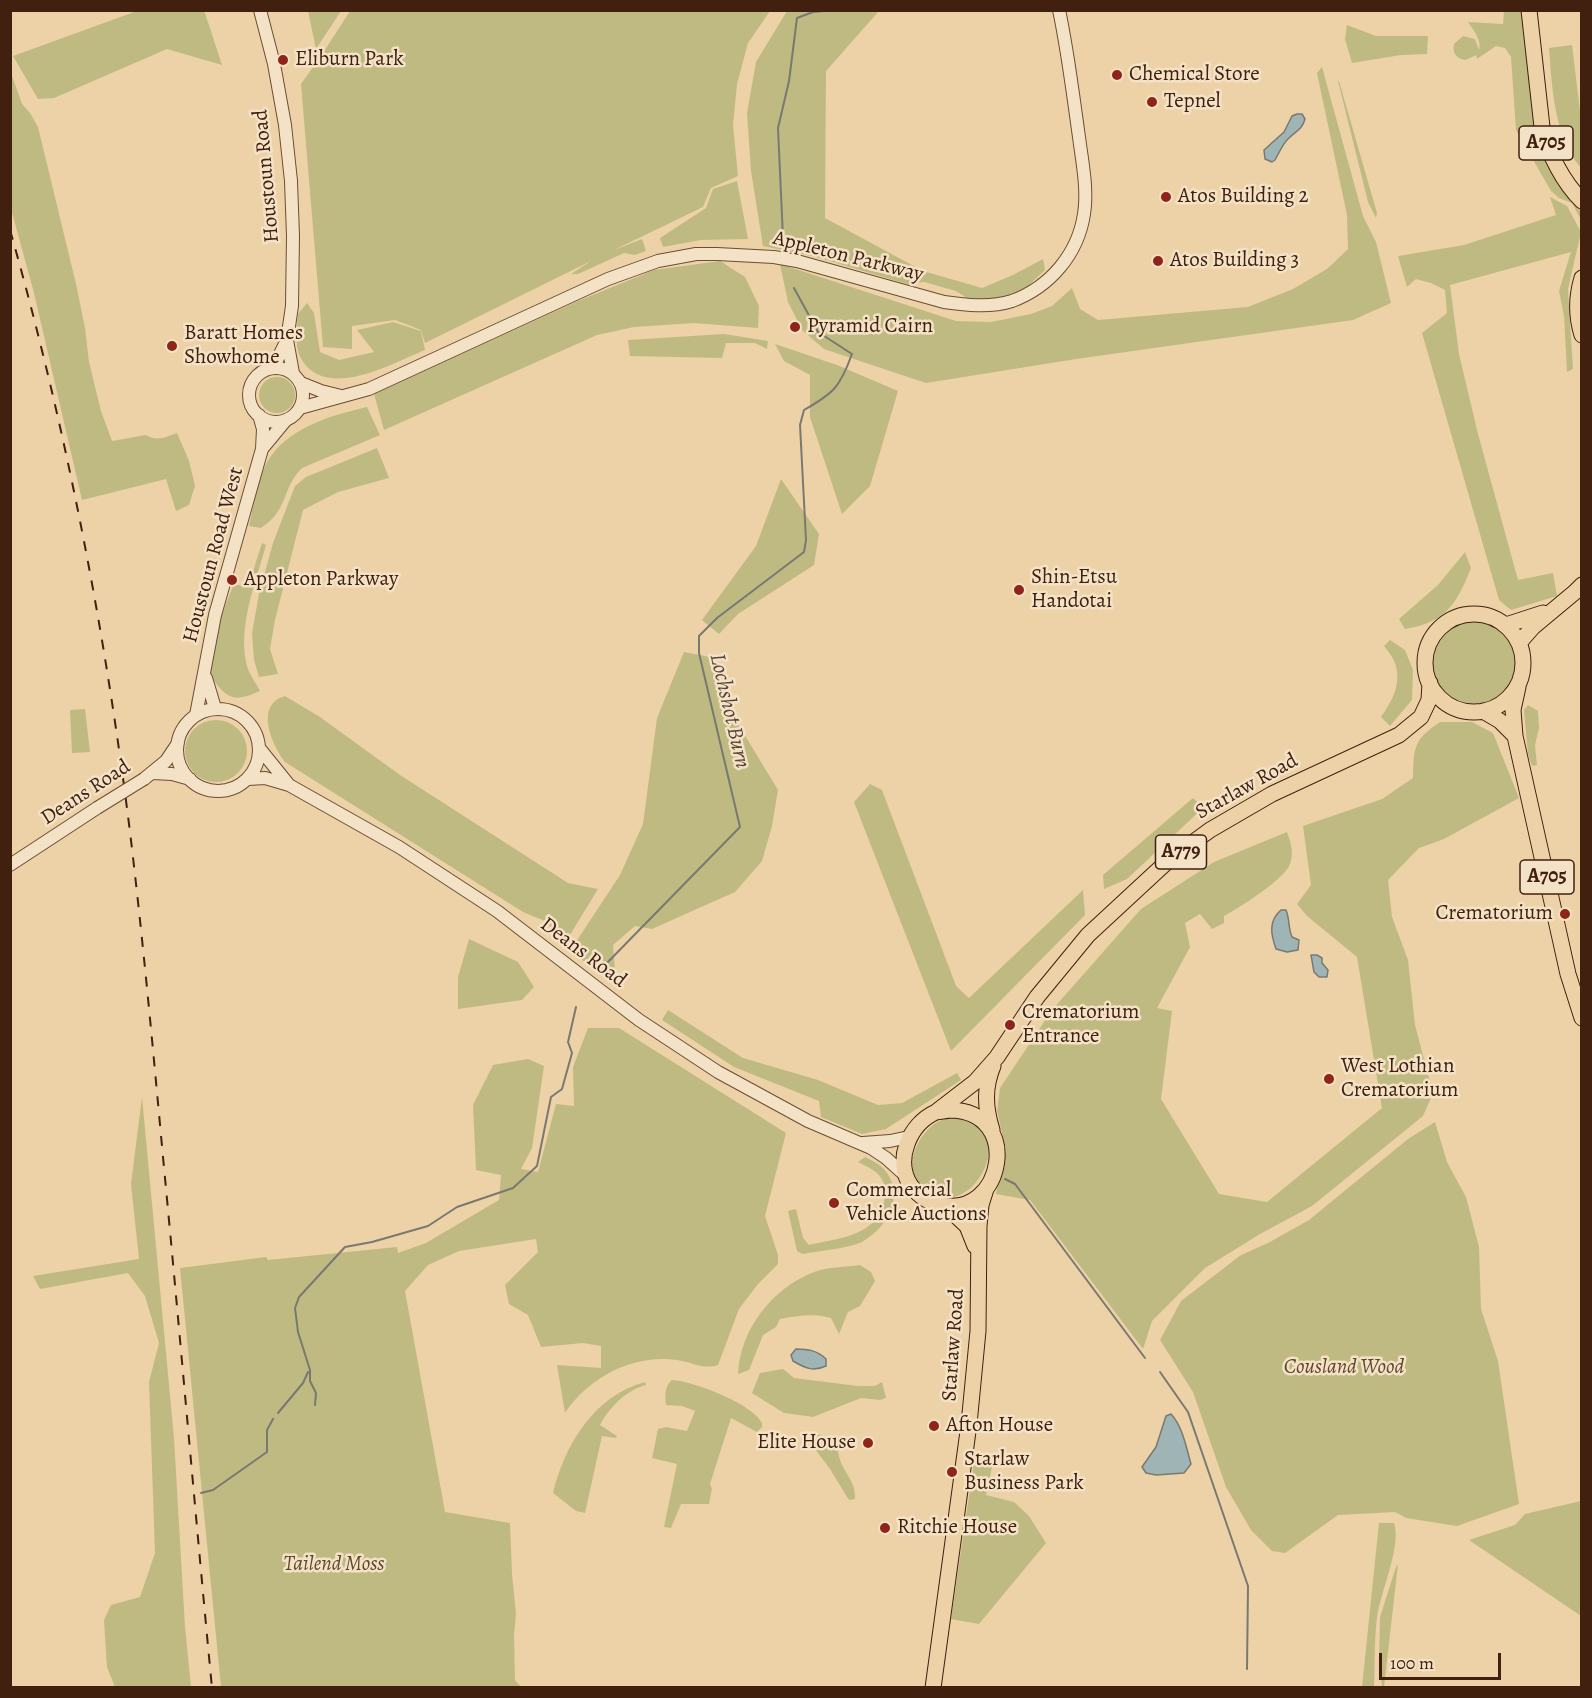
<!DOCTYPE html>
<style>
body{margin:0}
#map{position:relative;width:1592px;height:1698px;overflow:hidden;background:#edd2a7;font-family:Alegreya,serif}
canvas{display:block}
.frame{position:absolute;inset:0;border:12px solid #412010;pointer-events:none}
.scale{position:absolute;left:1379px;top:1653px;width:122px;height:27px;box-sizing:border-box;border:3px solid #412010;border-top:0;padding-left:8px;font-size:18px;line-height:21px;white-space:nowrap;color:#412010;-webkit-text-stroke:4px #f3e2c6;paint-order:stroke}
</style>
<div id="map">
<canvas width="1592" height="1698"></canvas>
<div class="frame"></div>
<div class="scale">100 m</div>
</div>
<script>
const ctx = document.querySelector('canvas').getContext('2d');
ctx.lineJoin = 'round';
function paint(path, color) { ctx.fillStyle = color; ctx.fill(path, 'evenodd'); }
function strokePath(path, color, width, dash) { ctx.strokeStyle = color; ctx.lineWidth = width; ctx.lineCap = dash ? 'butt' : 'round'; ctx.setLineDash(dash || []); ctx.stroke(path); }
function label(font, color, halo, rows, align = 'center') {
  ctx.font = font + ' Alegreya,serif'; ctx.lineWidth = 5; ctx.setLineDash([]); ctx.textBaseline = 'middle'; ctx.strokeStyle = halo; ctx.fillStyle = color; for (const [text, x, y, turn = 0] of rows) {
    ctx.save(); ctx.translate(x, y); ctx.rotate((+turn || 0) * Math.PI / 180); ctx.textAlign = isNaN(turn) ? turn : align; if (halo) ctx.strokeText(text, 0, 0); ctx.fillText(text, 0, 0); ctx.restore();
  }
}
const green = new Path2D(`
 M204,10L222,65L167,49L54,98L38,99L13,56L137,11Z
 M308,11H341L316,49Z
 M350,11H770L748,43L737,84L733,125L738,176L711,188L703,207L614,250L642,239L646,251L635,255L624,253L578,274H571L591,261L425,343L421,330L395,320L352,326V349L323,347L301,84L323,53Z
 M787,11H879L826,71L825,218L923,271L982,288L1013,275L1043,259L1045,270L1028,286L1005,297L984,300L967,298L956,291L924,282L907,284L816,257L763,246L751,171L747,113L756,62Z
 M1504,11H1524C1527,31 1529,51 1531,71C1532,97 1531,125 1541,150C1550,174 1569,190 1581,212L1580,218L1572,203L1559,198L1551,191L1516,130L1511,57L1505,48L1496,46L1477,59L1476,55L1466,60C1456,59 1452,53 1454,44L1463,36L1475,39L1479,50C1482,40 1473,30 1468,22L1503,24Z
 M1347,25L1376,36H1428L1427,54L1401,55L1352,63L1345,39Z
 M1572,45L1581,119V168C1554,136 1552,88 1549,48Z
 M1322,67L1363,216L1376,242L1391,303L1353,320L1076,359L926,383L824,349L802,330L788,302L780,264L956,321L991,322L1031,314L1052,306L1072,288L1080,309L1098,320L1248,307L1293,289L1327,269L1348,249L1347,215L1317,73Z
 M11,73L22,104L30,113L38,127L76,284L85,328L89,362L101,411L112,441L146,435C157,442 166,437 177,433L189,461L195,486L189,505L176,511L166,479L82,500L34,293L11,209Z
 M1338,81H1339L1377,213L1376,218L1368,202Z
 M737,181L748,239L701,240L663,247L660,238L706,208L713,189Z
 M1550,197L1567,206L1581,232L1568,289L1573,369L1567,372L1564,316L1559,291L1571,252L1450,285L1459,354L1478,434L1518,580L1553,573L1557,596L1511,610L1499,600L1422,333L1447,313L1445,290L1431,283L1416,279L1407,287L1398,256L1464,245L1556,215Z
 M720,261L745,277L759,306L758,328L694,323L634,327L597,335L384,430L374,394L578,301L654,270Z
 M307,303L314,313L320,352L339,360L374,352L357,330L393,322L421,331L425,350C393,363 327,401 302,360C294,347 297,328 298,314Z
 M724,334L768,341L767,349L755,343H726L722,358L630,356L628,340Z
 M775,344L837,365L898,391L870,486L842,514L810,417V375L784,361Z
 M259 395a18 18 0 1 1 36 0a18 18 0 1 1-36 0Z
 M367,407L380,435L302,468C281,489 289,510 261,528L249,526C254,505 258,474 271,456C293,426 333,415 367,407Z
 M377,448L389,478L338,492L303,510L275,620L270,649L278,674L259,677L254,660L252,633L259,594L273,543L295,486L306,477Z
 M781,479L819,534L814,565L738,614L719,634L702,620L756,546Z
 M262,543L266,545C256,582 237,627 247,666C249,674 256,683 260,691C243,698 232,703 219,687C217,684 214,682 213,679C204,657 225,606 234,584L248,587Z
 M1465,552L1471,568C1456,605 1446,622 1405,629L1399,619L1438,585Z
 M1431 662a44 44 0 1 1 88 0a44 44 0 1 1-88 0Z
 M1390,640L1405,650L1413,670L1412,700L1390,726L1381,717C1392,701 1402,684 1395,663C1393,657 1388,651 1384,646Z
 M684,652L715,658L735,719L778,790L772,826L762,861L735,892L652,929L635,926L613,945L616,985L570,951L620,875L643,824L657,718Z
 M285,696L320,717L400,775L568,883L598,889L565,943L545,921L523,912L285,762C272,745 254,705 285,696Z
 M1528,705L1538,711L1539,728L1535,745L1537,765L1532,766L1528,754L1524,710Z
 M85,709L90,752L72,753L70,710Z
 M185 751a31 31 0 1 1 62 0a31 31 0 1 1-62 0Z
 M1440,722H1472L1493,733L1519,798L1444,839L1419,848L1388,880L1392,917L1408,960L1415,1025L1433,1093L1423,1116L1312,1206L1260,1234L1205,1268L1152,1321L1143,1349L1030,1200L996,1194L1005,1146L997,1111L1000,1088L1052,1010L1141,909L1214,862L1287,832C1291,843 1294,853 1290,864C1285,879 1239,908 1224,916V923L1212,929L1200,914L1185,923L1190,947L1157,1008L1172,1011L1161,1099L1219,1194L1267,1202L1382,1108L1357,957L1307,916L1297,904L1311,885L1303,826L1382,799L1413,778C1414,747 1413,740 1440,722Z
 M870,784L882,790L956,986L969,998L1083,890L1085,915L951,1051L854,802Z
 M1193,798L1203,808L1127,879L1104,889L1103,875Z
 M469,939L518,962L534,987L522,1000L458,1009V977Z
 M668,1010L743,1058L818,1080L878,1105L902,1103L957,1073L961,1080L886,1129L862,1134L821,1117L819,1101L734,1067L662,1020Z
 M588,1028H619L786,1133L765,1216L778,1255V1264L758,1284L739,1309L718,1365C702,1370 693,1362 677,1360C633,1354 589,1377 565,1413L557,1365L601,1368V1346L583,1343L541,1347L528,1315L509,1304L505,1285L538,1252L536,1239L459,1251L428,1265L405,1291L445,1512L510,1523L512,1574L516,1614L514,1635L515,1680L521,1687H221L180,1268L266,1257L268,1260L397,1247L398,1253L426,1243L499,1200L501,1175L476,1170L473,1105L493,1065L528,1059L544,1066L532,1148L521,1169L538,1172L556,1104L574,1106L573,1067Z
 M142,1097L174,1438L185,1627L191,1687H115L107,1667L104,1620L111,1605L140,1597L155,1553L149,1382L159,1343L145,1296L128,1273L40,1289L33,1276L139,1259L131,1184Z
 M951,1117C1028,1121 971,1231 923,1188C902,1170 915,1139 934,1124C938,1121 945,1119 951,1117Z
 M1435,1122L1447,1162L1466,1197L1479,1247L1481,1309L1498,1361L1519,1504L1457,1526L1406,1518L1395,1512L1338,1515L1285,1553L1272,1551L1251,1530L1226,1487L1193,1392L1160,1340L1181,1301L1241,1255L1268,1243L1309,1220L1408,1139Z
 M865,1157C873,1161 882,1165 887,1173C905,1199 885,1229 862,1242C850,1248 818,1251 803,1254L797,1251L788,1211L796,1209L803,1238L809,1245C841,1238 882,1235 885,1195C886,1175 874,1170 858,1162Z
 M860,1265L871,1272L875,1281L860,1306L848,1312L839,1334L831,1318C813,1313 798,1316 780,1319L776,1327L763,1335L749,1370L738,1374C740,1330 772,1288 814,1272C828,1267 846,1267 860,1265Z
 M783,1369L794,1378L858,1386H875L882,1382L886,1398L880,1400L861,1398L813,1417L784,1413L752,1393L760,1373Z
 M672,1380C693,1381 753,1404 762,1423V1427L757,1432L731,1418L710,1484L712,1489L709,1504H681L671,1528L664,1527L677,1464L652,1458L658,1429L666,1427L687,1431L695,1411L682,1406L666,1405C665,1396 664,1387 672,1380Z
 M645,1382L646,1385C626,1390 609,1408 600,1425L617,1436L616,1438L602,1436L585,1513L576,1511L553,1493C565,1444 594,1396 645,1382Z
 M814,1434L822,1435L826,1443L838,1451C840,1471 856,1478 855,1499L849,1500L830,1469L809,1441Z
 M974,1462L992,1467L986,1495L1014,1502L1029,1516L1046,1543L979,1624L951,1619Z
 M1581,1501V1616L1469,1540L1515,1525L1525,1514Z
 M1379,1523H1394C1402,1545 1380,1593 1377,1618C1374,1641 1375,1665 1374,1687H1362Z
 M1398,1564L1384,1687H1382L1379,1664L1380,1617L1396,1567Z`);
const water = new Path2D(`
 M1297,114H1302L1305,119C1302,130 1296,131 1289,138C1283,143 1279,153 1275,160L1272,162L1265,159L1264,150L1284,132L1292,116Z
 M1281,910H1286C1290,920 1288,928 1292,937L1299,940L1298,950L1287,952L1276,949C1271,935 1268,921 1281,910Z
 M1311,955H1317L1322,958V963L1328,970L1327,977H1319L1314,972Z
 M796,1349C807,1349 817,1350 826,1359V1366C813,1372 805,1368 793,1361L791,1355Z
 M1171,1414C1183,1427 1186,1447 1191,1464L1184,1473L1156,1475L1146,1473L1142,1467L1156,1447L1166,1416Z`);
const stream = new Path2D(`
 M783,238L778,128L789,81L797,18L813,12L835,10
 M604,966L740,827L699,653V636L717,618L804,552L806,540L800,425L804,410C834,393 840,387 852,354L818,332L794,288
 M1005,1179L1015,1184L1145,1358
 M1160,1372L1188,1412L1248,1586L1247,1669
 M315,1405L316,1393L310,1381V1370L298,1332L295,1308L299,1297L345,1247L372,1242L428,1226L457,1207L513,1188L537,1166L551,1097L562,1089L572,1053L568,1042L576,1007
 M278,1413L303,1383L308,1372
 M201,1493L213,1490L267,1452V1430L273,1419`);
const minor = new Path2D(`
 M260,10L274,64L285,125L291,181L293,236L292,306L287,340L293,373
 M249 395a27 27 0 1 1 54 0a27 27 0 1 1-54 0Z
 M273,368L287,340
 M301,383L321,391L341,396
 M300,408L369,389L608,279L658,261L696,254H717L774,257L797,261L944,302C965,305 990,308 1012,301C1050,287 1078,254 1084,214C1088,189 1082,161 1079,137C1073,95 1068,52 1059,10
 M262,449L286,420
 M206,678L215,708
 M177 750a41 41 0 1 1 82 0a41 41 0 1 1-82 0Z
 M196,715L215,615L262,449L263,429L259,415
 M260,749L289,785
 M153,773L172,774L190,779
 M144,779L166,761L178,743
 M248,779L265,778L289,785L399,847L497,911L639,1020L718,1072L808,1121L871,1148L886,1158L906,1176
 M10,865L97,808
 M863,1143L890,1141L909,1137`);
const major = new Path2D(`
 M1529,10L1542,127C1548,153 1563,182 1582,201
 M1582,278C1576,298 1576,316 1582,335
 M1425 663a49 49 0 1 1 98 0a49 49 0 1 1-98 0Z
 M1506,625L1543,613
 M1519,643L1533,627L1575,592L1582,585
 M1518,687L1513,710L1515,736L1568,974L1582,1018
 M1483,711L1500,721L1515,736
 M950,1110C1024,1111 1003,1219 941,1205C929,1203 919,1196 911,1186C894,1161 909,1124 936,1112C940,1111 946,1111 950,1110Z
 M936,1112L975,1082L997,1057L1037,997L1088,935L1169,860L1210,830L1272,794L1399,735L1421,717L1429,700L1430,683
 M992,1130C985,1107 984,1088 993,1066
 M947,1207L967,1226L975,1246
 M933,1688L969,1424L978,1331L979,1226L981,1205L986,1189`);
const rail = new Path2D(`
 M10,230C66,427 105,630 130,832C143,940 153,1049 163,1157C180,1334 195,1511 212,1688`);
const minorBridge = new Path2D(`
 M97,808L144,779`);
const markers = [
 [283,60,6,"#8f2418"],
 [1117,75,6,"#8f2418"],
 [1152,102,6,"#8f2418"],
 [1166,197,6,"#8f2418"],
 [1158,261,6,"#8f2418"],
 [795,327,6,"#8f2418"],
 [172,346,6,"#8f2418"],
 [232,580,6,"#8f2418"],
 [1019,590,6,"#8f2418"],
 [1565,914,6,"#8f2418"],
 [1010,1025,6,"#8f2418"],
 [1329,1079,6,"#8f2418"],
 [834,1203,6,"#8f2418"],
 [934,1426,6,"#8f2418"],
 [868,1443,6,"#8f2418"],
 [952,1472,6,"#8f2418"],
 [885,1528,6,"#8f2418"]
];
const shields = [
 [1546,143,54],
 [1181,852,51],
 [1547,877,54]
];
const shieldNames = [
 ["A705",1546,143],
 ["A779",1181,852],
 ["A705",1547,877]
];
const poiNames = [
 ["Eliburn Park",295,60],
 ["Chemical Store",1129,75],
 ["Tepnel",1164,102],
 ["Atos Building 2",1178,197],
 ["Atos Building 3",1170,261],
 ["Pyramid Cairn",807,327],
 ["Baratt Homes",184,334],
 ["Showhome",184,358],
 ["Shin-Etsu",1031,578],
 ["Handotai",1031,602],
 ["Appleton Parkway",244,580],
 ["Crematorium",1553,914,"right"],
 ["Crematorium",1022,1013],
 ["Entrance",1022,1037],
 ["West Lothian",1341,1067],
 ["Crematorium",1341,1091],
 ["Commercial",846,1191],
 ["Vehicle Auctions",846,1215],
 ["Afton House",946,1426],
 ["Elite House",856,1443,"right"],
 ["Starlaw",964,1460],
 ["Business Park",964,1484],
 ["Ritchie House",897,1528]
];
const streetNames = [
 ["Houstoun Road",267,176,-95],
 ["Appleton Parkway",848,257,14],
 ["Houstoun Road West",214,555,-75],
 ["Starlaw Road",1247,787,-29],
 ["Deans Road",86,793,-33],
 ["Deans Road",583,953,37],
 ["Starlaw Road",954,1345,-86]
];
const parkNames = [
 ["Cousland Wood",1344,1368],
 ["Tailend Moss",334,1565]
];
const waterNames = [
 ["Lochshot Burn",729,711,77]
];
paint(green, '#bfba82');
paint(water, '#9fb4b4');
strokePath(water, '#797972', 1.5);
strokePath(stream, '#797972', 2);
strokePath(minor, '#6c4c36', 14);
strokePath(major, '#412010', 17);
strokePath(minor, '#f3e2c6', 12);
strokePath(major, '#edd2a7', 15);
strokePath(rail, '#412010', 2, [10, 10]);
strokePath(minorBridge, '#6c4c36', 14, []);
strokePath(minorBridge, '#f3e2c6', 12);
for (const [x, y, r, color] of markers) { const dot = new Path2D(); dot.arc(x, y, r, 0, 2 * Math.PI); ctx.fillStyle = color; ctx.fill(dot); strokePath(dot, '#f3e2c6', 2); }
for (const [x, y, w] of shields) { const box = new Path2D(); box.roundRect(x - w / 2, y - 17, w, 34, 4.5); ctx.fillStyle = '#f3e2c6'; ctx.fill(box); strokePath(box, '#412010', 1.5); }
label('bold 20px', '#412010', null, shieldNames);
label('21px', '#412010', '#f3e2c6', poiNames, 'left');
label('21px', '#412010', '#f3e2c6', streetNames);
label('italic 21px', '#60462c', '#f3e2c6', parkNames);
label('italic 22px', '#584539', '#f3e2c6', waterNames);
</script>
